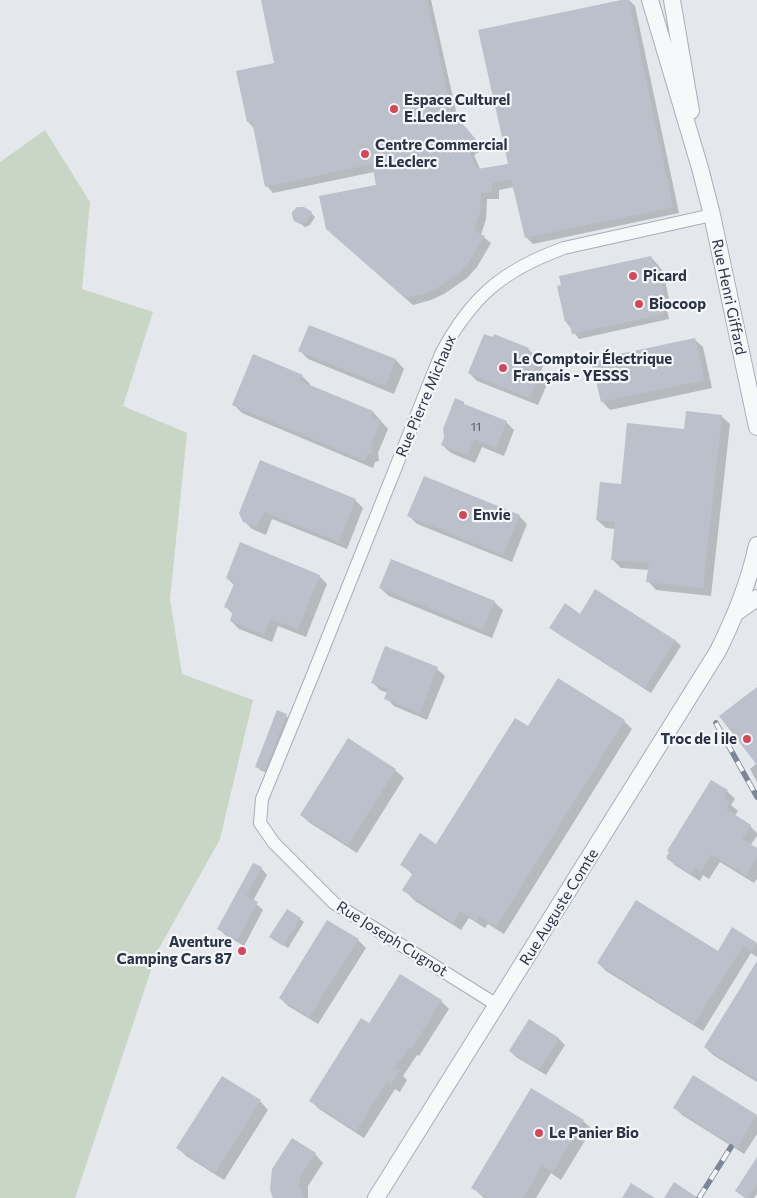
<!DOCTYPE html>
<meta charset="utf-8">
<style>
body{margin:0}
canvas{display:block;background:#e4e7ec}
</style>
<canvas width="757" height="1198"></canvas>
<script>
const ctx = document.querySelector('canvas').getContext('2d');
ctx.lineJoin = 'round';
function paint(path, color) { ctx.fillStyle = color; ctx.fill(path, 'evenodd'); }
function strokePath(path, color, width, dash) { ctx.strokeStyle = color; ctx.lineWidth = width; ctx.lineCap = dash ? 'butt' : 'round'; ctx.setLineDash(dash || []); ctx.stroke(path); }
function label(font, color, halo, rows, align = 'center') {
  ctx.font = font + ' Commissioner,sans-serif'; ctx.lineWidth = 4.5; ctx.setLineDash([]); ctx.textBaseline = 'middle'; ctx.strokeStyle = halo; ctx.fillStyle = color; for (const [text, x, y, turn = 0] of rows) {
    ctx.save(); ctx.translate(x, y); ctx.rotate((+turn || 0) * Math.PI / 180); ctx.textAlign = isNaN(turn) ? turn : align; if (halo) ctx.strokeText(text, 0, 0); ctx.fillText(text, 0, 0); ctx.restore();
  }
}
const green = new Path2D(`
 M45,130L90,202L82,289L153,312L123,406L187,433L170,599L182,674L253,700L220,839L157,952L75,1198H0V162Z`);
const shadow = new Path2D(`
 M262,0H431L458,120L468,130L483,150L474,155L480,169L509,165L627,0H629L635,6L679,213L533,244L526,237L514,187L499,190V199H487L486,219L481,235L491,243L477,267L467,278L444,294L431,300L413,305L334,235L377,186L374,172L273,193L267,186L255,129L248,122L276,64Z
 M311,213L315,217L310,225L305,227L295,220Z
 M651,257L663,271L671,309L667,310L669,319L579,339L566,322Z
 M310,326L396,360L404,369L394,394L308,359L300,351Z
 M694,339L703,347L712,388L610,410L602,401Z
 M528,349L544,364L541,371L543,374L542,377L548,382L538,405L477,381L469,373Z
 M302,376L310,384L309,386L373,412L388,429L378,453L379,461L375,462L373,468L242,413L234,405Z
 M463,403L466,406L506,422L514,430L504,456L482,447L475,463L451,453L442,445Z
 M721,416L730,424L711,596L656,590L648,581L649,570L621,568L612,559L616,529L606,528L597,520L622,486L685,431Z
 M355,500L363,508L347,549L272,519L266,535L252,529L244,521L240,513Z
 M409,516H519L527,524L512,562L417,524Z
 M319,576L327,584L306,637L278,626L272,642L239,629L231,621L233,614L226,607L235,586L227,578Z
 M380,588L494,602L503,610L492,638L389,596Z
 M581,615L675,640L681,646L651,693L557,633L551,627Z
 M437,669L445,676L427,720L394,706L386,698L388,693L380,690L372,682Z
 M286,716L290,719L269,774L260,770L257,766Z
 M624,721L632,729L504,934L488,924L485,928L469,918L461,930L415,901L404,890L413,875L402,865L437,846L528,728Z
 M757,763V782L750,769Z
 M395,770L404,778L357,853L310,823L301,815Z
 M727,791L735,799L731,805L738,811L735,816L750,826L757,833V836L750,846L757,850V879L754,883L720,862L709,879L703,875L700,881L676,866L667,858Z
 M261,868L267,875L253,901L263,910L244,946L225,935L219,929Z
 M300,919L304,922L288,948L274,940Z
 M733,929L757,944V957L751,953L703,1031L606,971L598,963L718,953Z
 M358,940L366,948L318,1024L288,1006L280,998Z
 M757,966V1082L713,1055L705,1047Z
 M441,1001L449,1009L419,1056L417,1055L403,1076L407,1080L400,1092L395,1089L364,1138L319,1109L311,1101L370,1025Z
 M530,1021L559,1039L565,1045L546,1075L516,1057L510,1051Z
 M694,1077L757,1117V1134L744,1154L682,1115L675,1108Z
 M532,1090L583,1121L592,1129L561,1180L551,1173L536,1198H484L473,1188Z
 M260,1101L268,1110L224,1180L186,1156L178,1148Z
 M315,1154L323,1163L308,1186V1198H274Z
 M757,1160V1194L754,1198H745L736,1191Z`);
const building = new Path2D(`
 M261,0H427L452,114L461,122L478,142L468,148L477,169L508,164L478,30L621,0H629L673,207L525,238L511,179L492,183V193H481L480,212L474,231L485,236L470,260L461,271L437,288L424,294L405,298L326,229L319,196L376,185L372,164L265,187L252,121L247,122L236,71L274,63Z
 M297,207H304L312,212L306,222L300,224L294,221L292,216V212Z
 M651,256L653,265L658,264L666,304H662L664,314L572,334L569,321L565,322L557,286L561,285L559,276Z
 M309,325L396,359L385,386L298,351Z
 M484,334L493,337L494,334L529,348L528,351L537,355L533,364L536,365L534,370L540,373L530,398L468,373Z
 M695,338L704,380L601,402L591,360Z
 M253,354L303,375L300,381L373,411L371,416L381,420L371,445L372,454H367L365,461L232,405Z
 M455,398L464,402V404L507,421L496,448L474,439L467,455L441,445L444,438L443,429Z
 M686,411L722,415L703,588L646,582L649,563L611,560L615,522L596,520L600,482L621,484L627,423L684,429Z
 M260,460L356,499L339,542L264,512L257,527L243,522L239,513Z
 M424,476L520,515L503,555L407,516Z
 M240,542L320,575L298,629L270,619L264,635L230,621L233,611L224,607L235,582L226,578Z
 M391,559L495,601L483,630L379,588Z
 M595,589L675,640L645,688L549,628L565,603L580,614Z
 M385,646L438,667L420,713L384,699L388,689L371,683Z
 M558,678L625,720L496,927L479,916L476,921L460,911L453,923L402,890L413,873L400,865L420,833L436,844L515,718L528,726Z
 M757,687V765L719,716Z
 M277,710L287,714L265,770L255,767Z
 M348,738L396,769L348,845L300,815Z
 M711,780L728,790L723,798L730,802L726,809L751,825L742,839L757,848V857L746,876L711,854L701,872L695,868L691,874L666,858L669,852L667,851Z
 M253,863L262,867L246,896L258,902L237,940L217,929Z
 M636,900L718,951L732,927L757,943L752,952L743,946L694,1024L597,963Z
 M287,909L301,918L283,946L269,937Z
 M327,920L359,939L309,1017L279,998Z
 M757,961V1080L704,1047Z
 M400,974L442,1000L411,1049L408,1048L395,1068L400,1071L391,1084L387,1082L356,1131L309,1101L361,1018L369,1023Z
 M529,1019L559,1038L539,1070L509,1051Z
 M693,1075L757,1115L737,1148L673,1108Z
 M222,1076L261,1100L215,1173L176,1148Z
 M531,1088L584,1120L553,1172L542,1166L523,1198H488L471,1188Z
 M292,1138L316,1153L300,1177L299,1186L304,1198H273L270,1190L272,1169Z
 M757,1157V1185L748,1198H746L735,1191Z
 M674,1182L698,1198H664Z
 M631,1183L655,1198H622Z`);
const minor = new Path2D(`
 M497,1005L334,903L274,843L260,823L262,799L312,677L441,354C471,297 503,270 564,248L712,215`);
const tertiary = new Path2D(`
 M650,0L700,168L712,215L757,427
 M672,0L691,111
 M737,612L757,598
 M376,1198L718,651C735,616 749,583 757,545`);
const rail = new Path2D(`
 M716,723L757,797
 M699,1198L731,1147`);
const markers = [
 [394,109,5,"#d1495b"],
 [365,154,5,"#d1495b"],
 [633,276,5,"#d1495b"],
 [639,304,5,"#d1495b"],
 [503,368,5,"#d1495b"],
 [463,515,5,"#d1495b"],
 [747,739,5,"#d1495b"],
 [242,951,5,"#d1495b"],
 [539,1133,5,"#d1495b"]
];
const numberNames = [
 ["11",476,427]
];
const poiNames = [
 ["Espace Culturel",404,100],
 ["E.Leclerc",404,117],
 ["Centre Commercial",375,145],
 ["E.Leclerc",375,162],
 ["Picard",643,276],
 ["Biocoop",649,304],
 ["Le Comptoir Électrique",513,359],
 ["Français - YESSS",513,376],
 ["Envie",473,515],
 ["Troc de l ile",737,739,"right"],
 ["Aventure",232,942,"right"],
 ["Camping Cars 87",232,959,"right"],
 ["Le Panier Bio",549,1133]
];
const streetNames = [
 ["Rue Henri Giffard",729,297,78],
 ["Rue Pierre Michaux",426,396,-67],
 ["Rue Auguste Comte",559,907,-58],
 ["Rue Joseph Cugnot",392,939,32]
];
paint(green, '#c9d6c5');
paint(shadow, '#0003');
paint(building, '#bbc0ca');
strokePath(minor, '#a9aeb7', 14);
strokePath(tertiary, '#a9aeb7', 18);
strokePath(minor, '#f7f8fa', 12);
strokePath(tertiary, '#f7f8fa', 16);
strokePath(rail, '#7d8696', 5.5);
strokePath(rail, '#f4f6f9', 4, [11]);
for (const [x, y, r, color] of markers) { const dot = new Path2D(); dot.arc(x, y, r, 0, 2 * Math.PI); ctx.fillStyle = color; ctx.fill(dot); strokePath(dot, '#f4f6f9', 2); }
label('12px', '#4f5766', null, numberNames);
label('bold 15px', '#2b3445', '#f4f6f9', poiNames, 'left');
label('15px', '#2b3445', '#f4f6f9', streetNames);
</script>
